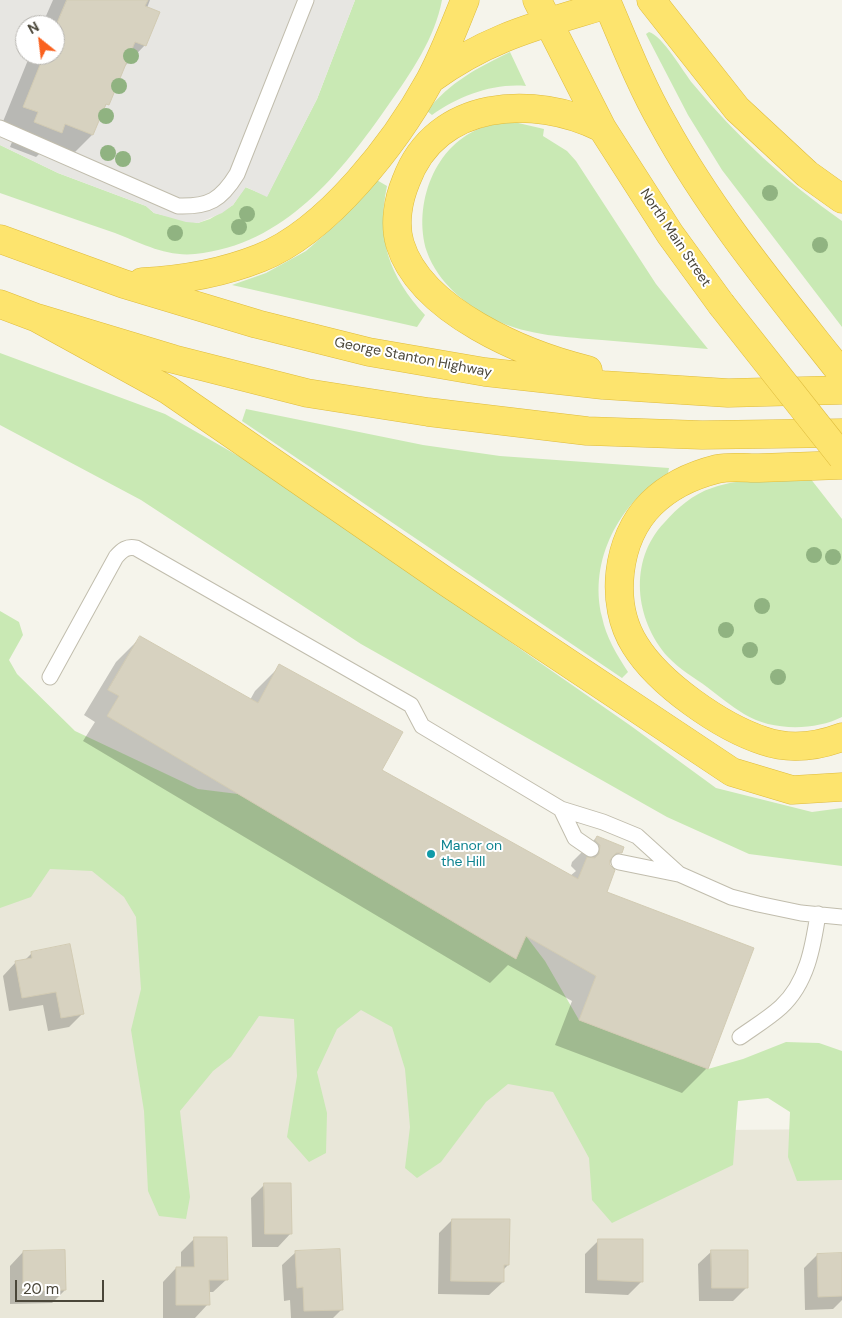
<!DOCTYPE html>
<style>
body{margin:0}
#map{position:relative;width:842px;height:1318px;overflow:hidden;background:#f5f4eb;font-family:"DM Sans",sans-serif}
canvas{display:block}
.north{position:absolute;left:15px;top:15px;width:50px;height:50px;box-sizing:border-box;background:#fff;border:1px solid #b7b5b0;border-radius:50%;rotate:331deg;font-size:14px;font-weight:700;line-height:20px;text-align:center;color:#4a4639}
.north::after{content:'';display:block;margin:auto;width:18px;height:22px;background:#fa611e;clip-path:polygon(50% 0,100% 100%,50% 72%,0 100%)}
.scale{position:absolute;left:15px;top:1280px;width:89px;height:22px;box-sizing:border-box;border:2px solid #4a4639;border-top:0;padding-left:6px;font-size:15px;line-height:18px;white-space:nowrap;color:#4a4639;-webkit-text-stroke:4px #fff;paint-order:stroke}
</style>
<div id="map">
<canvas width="842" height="1318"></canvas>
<div class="north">N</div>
<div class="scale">20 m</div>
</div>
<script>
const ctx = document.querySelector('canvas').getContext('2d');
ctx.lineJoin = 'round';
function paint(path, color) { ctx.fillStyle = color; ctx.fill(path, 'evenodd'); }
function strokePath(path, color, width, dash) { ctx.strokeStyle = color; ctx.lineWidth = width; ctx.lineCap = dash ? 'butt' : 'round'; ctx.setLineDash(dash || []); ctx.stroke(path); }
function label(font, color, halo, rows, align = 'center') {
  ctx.font = font + ' "DM Sans",sans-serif'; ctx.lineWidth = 4; ctx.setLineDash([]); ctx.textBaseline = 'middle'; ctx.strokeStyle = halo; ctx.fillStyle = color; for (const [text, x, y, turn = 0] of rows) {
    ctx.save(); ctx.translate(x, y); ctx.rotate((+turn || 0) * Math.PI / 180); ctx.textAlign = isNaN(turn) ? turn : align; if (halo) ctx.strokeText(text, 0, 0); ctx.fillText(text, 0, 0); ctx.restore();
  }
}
const residential = new Path2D(`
 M0,801L722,1130L842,1129V1318H0Z`);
const green = new Path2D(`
 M355,0H442C435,38 411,73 389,104C341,173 285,245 195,254C166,257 141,243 115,233C76,220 38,206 0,193V145L58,173L146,206L154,213L198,223L210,219L233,205L245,187L267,196L317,99Z
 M649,32C662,35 684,73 693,84C737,137 786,182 842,221V327L722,170L688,115L648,38L646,34Z
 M510,52L526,86C493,83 459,96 432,115L427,111C450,82 477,68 510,52Z
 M514,122L544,129L543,136L567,151L576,161L656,284L708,349C673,346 637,343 602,340C566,337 529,336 495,320C467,306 438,283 427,252C412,205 435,143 484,127C494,124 504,123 514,122Z
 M375,179L387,186C376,239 389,276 425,315L417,327L232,285L266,273L306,251L340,221Z
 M0,353L165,414L263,470L631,726L716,788L812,812L842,808V866L749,854L667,817L361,644L141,500L0,425Z
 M246,409L423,445L500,456L669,468L668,473C620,502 588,560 602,617C606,637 617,655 628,672L622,678L242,421Z
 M810,478L842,519V717C814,731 771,731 744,714C731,706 719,696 707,687C695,678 679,669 668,657C635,620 628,561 664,523C677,508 693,494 712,488C743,477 778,479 810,478Z
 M0,611L19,622L23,635L9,660L17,674L75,731L198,789L238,794L526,936L545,961L579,1020L708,1069L743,1059L786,1042L819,1043L842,1051V1180L797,1181L788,1157L790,1112L768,1098L738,1101L733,1165L612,1223L592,1200L589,1158L553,1092L508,1084L486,1102L441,1162L417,1178L405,1168L410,1127L405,1069L392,1027L361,1010L337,1029L317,1072L327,1113L326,1153L309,1162L287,1137L297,1076L294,1019L259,1016L231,1057L213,1071L180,1111L190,1197L186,1219L159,1216L148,1191L144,1111L131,1030L141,989L136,917L124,897L92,871L50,869L31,897L0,908Z`);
const parking = new Path2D(`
 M0,0H355L317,99L267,197L246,187L233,205L222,213L198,223L186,222L154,213L146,206L58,173L0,145ZM25,25H55V55H25Z`);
const shadow = new Path2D(`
 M53,0H150L147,8L145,45L123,68L92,135L67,160L43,150L36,157L10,147L14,137L0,129L30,55H55V25H42Z
 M141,637L250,700L255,691L280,666L380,770L570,876L576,871L571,866L572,862L597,837L621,852L609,864L605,893L707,1068L682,1093L555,1045L572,1001L508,965L490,983L83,741L95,722L84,715L116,662Z
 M32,953L82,1014L69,1027L48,1031L43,1005L9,1011L3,976L16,962L24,961Z
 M264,1185L291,1233L278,1247H252L251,1198Z
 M452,1220L508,1265L503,1270V1282L489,1295L438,1294L439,1233Z
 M194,1239L227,1279L213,1292H208V1304L195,1318H163V1282L176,1268H181V1252Z
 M599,1240L642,1281L628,1295L585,1293V1254Z
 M712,1251L747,1287L733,1301H699L698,1264Z
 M23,1252L65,1290L52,1303L10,1304V1266Z
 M296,1252L342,1309L333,1318H291L290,1300L284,1301L282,1265Z
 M842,1254V1300L833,1309L805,1310L804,1268L817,1255Z`);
const building = new Path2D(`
 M67,0H148L145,6L160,12L146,46L135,42L109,105L106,104L93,135L65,124L62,133L34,122L38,112L23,107L44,55H55V28Z
 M140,636L258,703L279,664L403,732L382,770L578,879L587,857L595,858L599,854L600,845L595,840L597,836L624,847L622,853H616L610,860V865L615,870L607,892L754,948L708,1069L579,1020L596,976L526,936L516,959L107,716L119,696L108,690Z
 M70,944L84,1014L61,1018L56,992L22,998L15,961L32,958L31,952Z
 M264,1183H291L292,1234H265Z
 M452,1219H510L509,1265H504V1282L451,1281Z
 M194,1237H227L228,1280H209L210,1305H176V1267H194Z
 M598,1239H643V1282L598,1280Z
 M340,1249L343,1310L304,1311L303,1287L297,1288L295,1251Z
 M65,1250L66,1290L23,1291V1251Z
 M711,1250H748V1288H712Z
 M842,1253V1296L818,1297L817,1254Z`);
const lane = new Path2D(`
 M0,128L178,206C209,207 221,200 237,174L306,0
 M50,677L116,557C122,550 127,546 136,548L411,705L422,726L427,729L561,809L603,822L637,836L679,874L731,897L758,904L801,913L842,917
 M561,809L575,838L591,849
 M619,862L678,874
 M740,1037C754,1027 769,1018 781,1007C807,983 813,947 818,914`);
const highway = new Path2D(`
 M537,0L602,128L670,234L721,304
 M606,0C624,42 640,84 663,124C712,214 779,294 842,374
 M651,0L737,109L807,174L842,199
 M431,79C490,36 540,25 608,4
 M0,239L124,284L257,324L369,352L485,372L603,385L728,393L842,390
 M142,282C183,280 222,273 260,258C328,231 396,142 430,80C444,54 454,27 465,0
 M0,304L37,318L173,359L307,393L428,412L587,431L702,435L842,433
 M37,318L168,390L445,581L732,772L792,790L842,787
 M588,370C526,355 421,312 400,244C394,224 398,200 406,181C436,99 534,94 602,128
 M842,465C814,466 786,467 759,468C746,468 730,466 717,469C693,475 669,486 651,504C616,539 609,604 635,645C659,684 721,727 764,741C790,750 818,746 842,737`);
const highwayBridge = new Path2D(`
 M721,304L842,457`);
const trees = [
 [131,56],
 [119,86],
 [106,116],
 [108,153],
 [123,159],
 [770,193],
 [247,214],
 [239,227],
 [175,233],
 [820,245],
 [814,555],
 [833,557],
 [762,606],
 [726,630],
 [750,650],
 [778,677]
];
const markers = [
 [431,854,5,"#0f9aa8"]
];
const streetNames = [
 ["North Main Street",675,238,56],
 ["George Stanton Highway",413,358,11]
];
const cultureNames = [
 ["Manor on",441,846],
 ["the Hill",441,862]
];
paint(residential, '#e9e7d9');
paint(green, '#c9e9b4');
paint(parking, '#e7e6e2');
paint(shadow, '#0003');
paint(building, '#d7d2c0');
strokePath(building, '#d2cbb3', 1);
strokePath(lane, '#c1bdad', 17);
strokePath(highway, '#debb3d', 29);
strokePath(lane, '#fff', 15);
strokePath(highway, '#fde46e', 28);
strokePath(highwayBridge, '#debb3d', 29, []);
strokePath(highwayBridge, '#fde46e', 28);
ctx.fillStyle = '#90b381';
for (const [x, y] of trees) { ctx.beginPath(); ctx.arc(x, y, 8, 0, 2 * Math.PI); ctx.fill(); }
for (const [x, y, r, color] of markers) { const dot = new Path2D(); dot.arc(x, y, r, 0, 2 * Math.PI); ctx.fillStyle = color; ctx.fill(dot); strokePath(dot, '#fff', 2); }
label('14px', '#4a4639', '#fff', streetNames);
label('14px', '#0d838f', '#fff', cultureNames, 'left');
</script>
